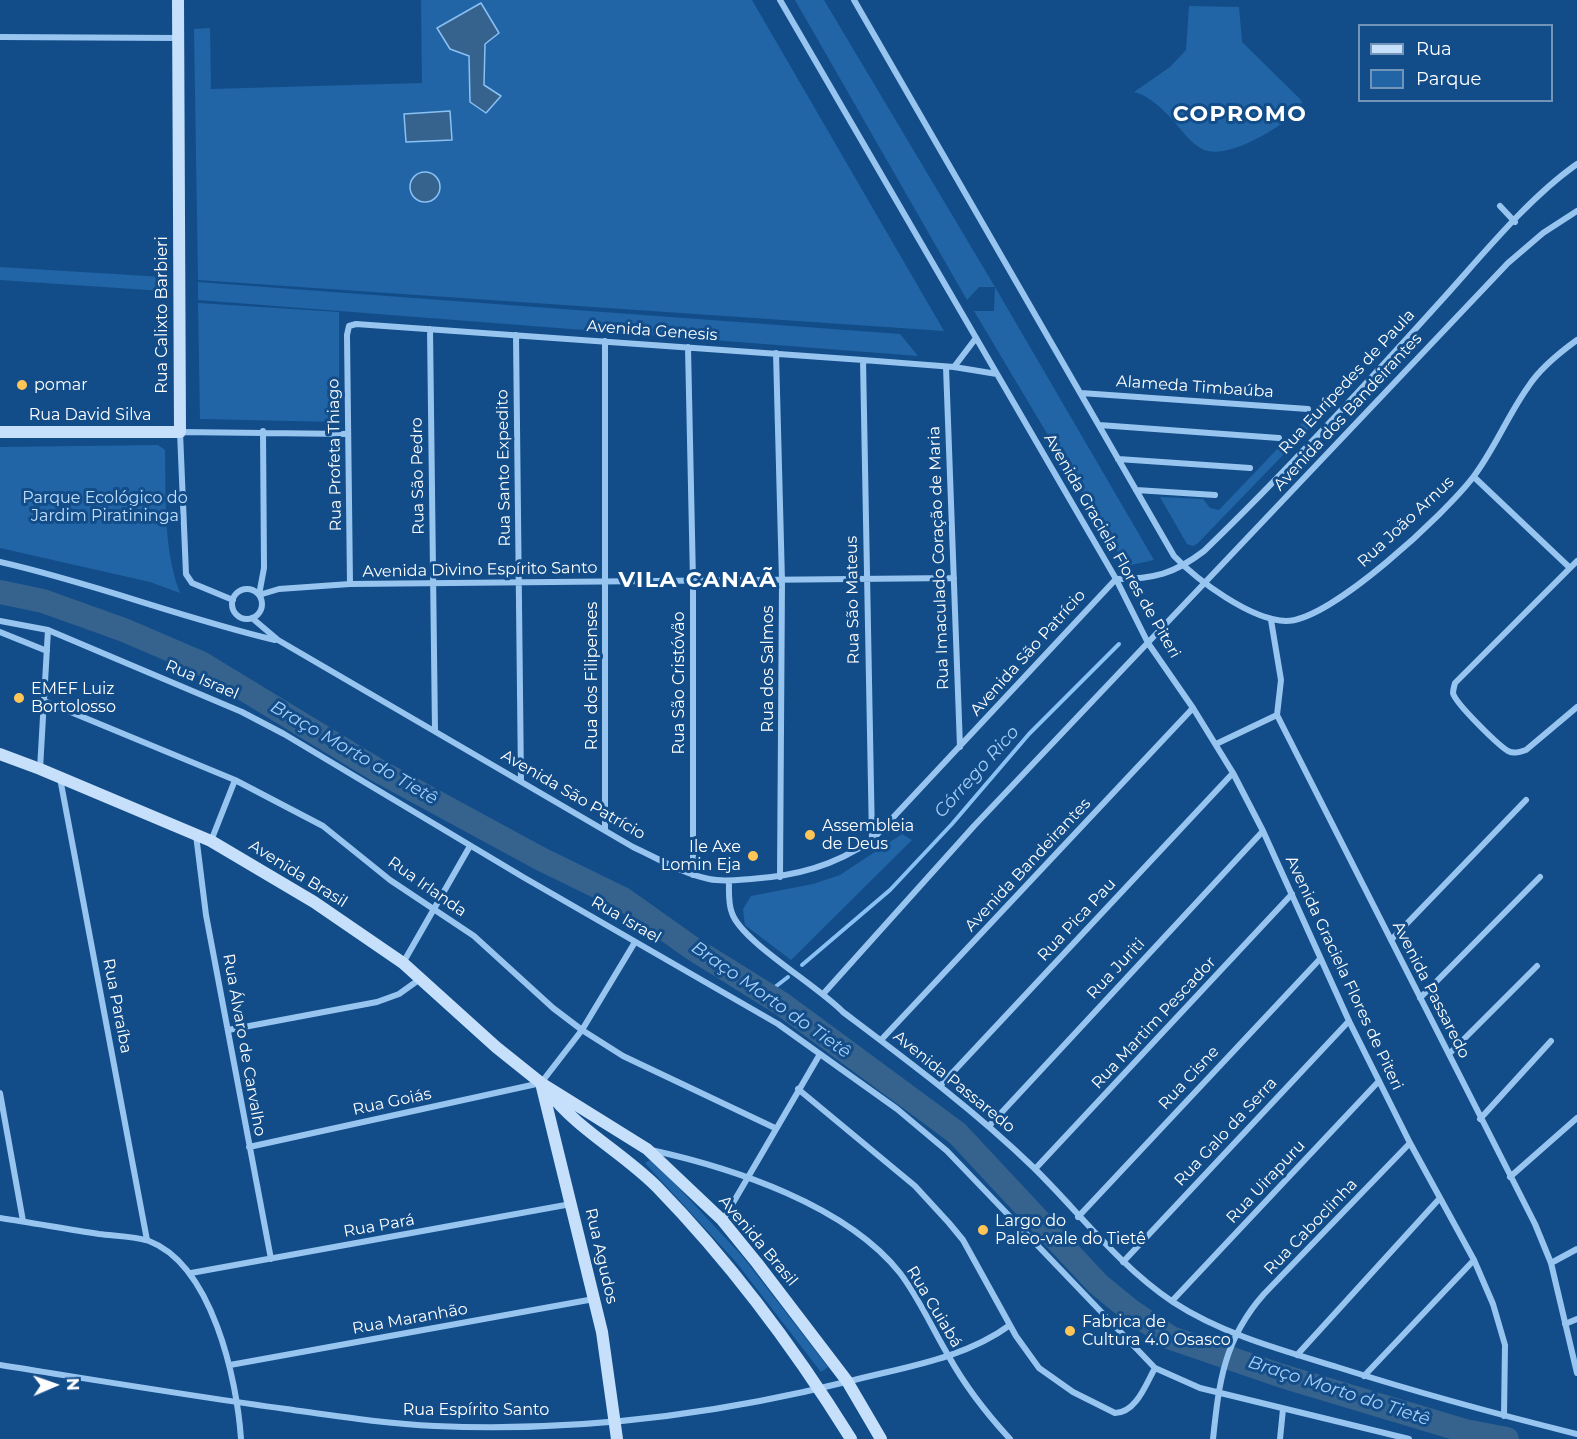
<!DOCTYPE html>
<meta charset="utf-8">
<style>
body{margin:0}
#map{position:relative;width:1577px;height:1439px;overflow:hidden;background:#124d89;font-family:Montserrat,sans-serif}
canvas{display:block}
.legend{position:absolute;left:1358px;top:24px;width:195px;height:78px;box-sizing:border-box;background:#124d89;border:2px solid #7194b8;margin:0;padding:8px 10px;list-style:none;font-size:18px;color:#fff}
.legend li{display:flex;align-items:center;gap:12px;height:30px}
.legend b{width:30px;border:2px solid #7194b8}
.north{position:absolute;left:24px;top:1355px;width:60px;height:60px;-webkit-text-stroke:4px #124d89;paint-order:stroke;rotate:88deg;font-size:16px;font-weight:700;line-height:24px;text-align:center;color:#fff}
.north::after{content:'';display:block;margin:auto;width:21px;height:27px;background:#fff;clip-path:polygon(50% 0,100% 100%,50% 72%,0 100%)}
</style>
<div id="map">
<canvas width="1577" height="1439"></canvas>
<ul class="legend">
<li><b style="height:8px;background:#c6e0fb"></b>Rua</li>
<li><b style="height:16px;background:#2165a7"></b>Parque</li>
</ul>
<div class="north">N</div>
</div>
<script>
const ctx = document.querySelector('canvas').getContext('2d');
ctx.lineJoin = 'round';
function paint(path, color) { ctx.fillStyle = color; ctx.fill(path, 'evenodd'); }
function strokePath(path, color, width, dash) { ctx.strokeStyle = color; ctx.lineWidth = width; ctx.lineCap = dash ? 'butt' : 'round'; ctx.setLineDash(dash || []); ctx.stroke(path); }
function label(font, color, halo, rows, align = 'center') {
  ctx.font = font + ' Montserrat,sans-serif'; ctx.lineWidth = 6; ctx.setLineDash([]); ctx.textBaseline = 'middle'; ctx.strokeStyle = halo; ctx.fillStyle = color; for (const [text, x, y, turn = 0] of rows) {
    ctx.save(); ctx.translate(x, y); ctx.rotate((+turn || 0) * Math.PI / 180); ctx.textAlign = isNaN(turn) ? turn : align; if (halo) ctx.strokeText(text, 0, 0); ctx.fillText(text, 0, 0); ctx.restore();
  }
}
const green = new Path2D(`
 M421,0H752L944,331L198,280L194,29L210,28L211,89L422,83Z
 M795,0H824L995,287L1154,560L1126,566L974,311H994L995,287H979L967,300Z
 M1189,6L1239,7L1242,42L1299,98L1302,102L1299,111C1281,126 1227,162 1202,149C1190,143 1180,128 1172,119C1161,108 1150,96 1134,92L1170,67L1186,50Z
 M0,267L163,277V291L0,280Z
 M198,282L900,334L918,356L198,300Z
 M198,303L339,312V422L200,419Z
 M1303,422L1311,426L1197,544L1193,546L1187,544L1160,497L1203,499L1210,508L1219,510Z
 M158,445L165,450C166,497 163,549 180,593L150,582L0,548V447Z
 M902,834L912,840L791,960L745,925L743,909L751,896L813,884L840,875Z
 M652,1159L743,1257L828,1367L821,1372L736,1262L645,1163Z`);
const water = new Path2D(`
 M481,3L499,33L485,44L484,85L501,96L486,113L470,102L469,56L450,49L437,28Z
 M450,111L452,140L406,142L404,114Z
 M410 187a15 15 0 1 1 30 0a15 15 0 1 1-30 0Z`);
const stream = new Path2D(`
 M802,965L890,890L952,824L1029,734L1119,644
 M766,994L788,977`);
const river = new Path2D(`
 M0,592L43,601L124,630L201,663L377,770L541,859L623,899L692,948L782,1004L957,1133L1098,1284L1131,1311L1171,1338L1282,1376L1465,1431L1507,1439`);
const street = new Path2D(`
 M780,0L1116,579L1148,643L1193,708L1233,773L1263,831L1349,1021L1410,1143L1474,1260L1493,1304L1505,1345L1504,1416
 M854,0L1174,556C1198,581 1251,620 1286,621C1331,621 1446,513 1474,476C1495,448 1508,415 1528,387C1540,368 1559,353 1577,340
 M0,37L178,38
 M1500,206L1515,222
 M430,329L435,731
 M516,335L521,781
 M688,347L693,581V875
 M776,353L782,581L780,877
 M863,360L872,840
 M946,367L960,747
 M954,367L976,338
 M1081,393L1308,409
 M1099,425L1279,438
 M263,431L264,568L259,595L279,589L350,584L954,578
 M1118,459L1250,468
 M1474,477L1569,567
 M1136,490L1215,495
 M1577,561L1455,683C1454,687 1453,690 1453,693C1455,703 1498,745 1508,751C1514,754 1520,752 1526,750L1577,707
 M0,562C93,583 182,618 275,640
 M350,584L347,335L349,326L356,324L863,360L954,367L997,374
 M232 604a15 15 0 1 1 30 0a15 15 0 1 1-30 0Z
 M233,600L192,583L186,574L180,432L348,434
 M252,618L278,640L633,847C657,858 683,874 709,879C723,882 737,880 751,879C796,876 834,866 872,840L1116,579C1154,579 1174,574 1204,551C1286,472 1363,387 1439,303C1480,258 1527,199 1577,164
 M1271,620L1281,680L1277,715L1535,1224L1551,1263L1577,1373
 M0,621L48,630L242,712L284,734L523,877L778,1024L897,1109L947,1151L1155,1368L1200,1388L1409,1439
 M0,632L47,651
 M44,701L235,780L323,826L390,880L474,936L553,1008L582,1030L623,1056L775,1128
 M1216,744L1277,715
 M40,769L48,630
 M60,778L147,1240
 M605,830V341
 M196,835L206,915L271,1259
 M211,841L235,780
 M729,881C729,892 728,903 732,913C741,941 818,986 843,1012C908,1061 974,1110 1033,1167C1079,1212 1118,1265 1173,1302C1222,1334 1281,1350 1337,1367C1416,1392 1496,1414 1577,1434
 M1391,940L1526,800
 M403,963L470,846
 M824,993L974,826L1508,263L1543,233L1577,211
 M1420,998L1540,877
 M228,1030L377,1002L399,994L420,979
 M881,1040L1193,708
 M1450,1053L1537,966
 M940,1086L1233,773
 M798,1089L915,1186L949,1223L963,1240L1016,1336L1039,1368L1073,1392L1115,1413C1136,1413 1146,1384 1155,1368
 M0,1093L23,1221
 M1480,1119L1551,1041
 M989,1126L1263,831
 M249,1147L541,1083L582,1030L635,942
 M651,1150C733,1168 846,1205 900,1273C919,1298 932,1328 948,1355C965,1386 986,1413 1010,1439
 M1035,1169L1292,894
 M1510,1177L1577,1118
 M1078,1217L1320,959
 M0,1218C33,1223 66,1229 99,1234C115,1236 134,1236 149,1241C212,1265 237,1379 241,1439
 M723,1220L820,1054
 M1123,1262L1349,1021
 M1551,1263L1577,1249
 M191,1273L571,1204
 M1172,1301L1379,1081
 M1565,1324L1577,1319
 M1297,1355L1440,1198
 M0,1365C95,1380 191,1396 286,1409C336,1416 385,1424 435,1426C574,1432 715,1415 850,1381C904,1367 964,1359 1010,1325
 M230,1365L594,1299
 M1364,1376L1474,1260
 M1213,1439C1219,1382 1224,1339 1264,1294L1410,1143
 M1280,1439L1283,1409`);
const secondary = new Path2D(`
 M0,432H180L178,0
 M0,754L40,769L211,841L314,902L403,963L496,1047L541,1083L647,1149L722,1220L757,1263L847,1381L881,1439
 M542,1087L602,1332L617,1439
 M548,1091C578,1130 622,1152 657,1187C731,1263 795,1349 851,1439`);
const markers = [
 [22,385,6,"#ffc557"],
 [19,698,6,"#ffc557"],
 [810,835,6,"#ffc557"],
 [753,856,6,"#ffc557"],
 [983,1230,6,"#ffc557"],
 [1070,1331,6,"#ffc557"]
];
const streetNames = [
 ["Rua Calixto Barbieri",162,315,-90],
 ["Avenida Genesis",652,331,4],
 ["Rua Eurípedes de Paula",1347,382,-47],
 ["Alameda Timbaúba",1195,387,4],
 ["Avenida dos Bandeirantes",1348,412,-47],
 ["Rua David Silva",90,415],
 ["Rua Profeta Thiago",335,455,-91],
 ["Rua Santo Expedito",504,468,-91],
 ["Rua São Pedro",418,476,-91],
 ["Rua João Arnus",1406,522,-43],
 ["Avenida Graciela Flores de Piteri",1112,546,60],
 ["Rua Imaculado Coração de Maria",939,558,-92],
 ["Avenida Divino Espírito Santo",480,570,-1],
 ["Rua São Mateus",853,600,-91],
 ["Avenida São Patrício",1028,653,-48],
 ["Rua dos Salmos",768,669,-90],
 ["Rua dos Filipenses",592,676,-90],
 ["Rua Israel",202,680,23],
 ["Rua São Cristóvão",679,683,-90],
 ["Avenida São Patrício",573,795,30],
 ["Avenida Bandeirantes",1028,865,-47],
 ["Avenida Brasil",298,874,32],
 ["Rua Irlanda",427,887,35],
 ["Rua Israel",626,920,30],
 ["Rua Pica Pau",1077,920,-47],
 ["Rua Juriti",1116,969,-47],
 ["Avenida Graciela Flores de Piteri",1344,973,65],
 ["Avenida Passaredo",1431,990,63],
 ["Rua Paraíba",117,1006,79],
 ["Rua Martim Pescador",1154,1023,-47],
 ["Rua Álvaro de Carvalho",244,1045,80],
 ["Rua Cisne",1189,1078,-47],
 ["Avenida Passaredo",954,1082,39],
 ["Rua Goiás",392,1102,-12],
 ["Rua Galo da Serra",1226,1132,-47],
 ["Rua Uirapuru",1266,1182,-47],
 ["Rua Pará",379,1226,-10],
 ["Rua Caboclinha",1311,1227,-46],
 ["Avenida Brasil",758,1241,50],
 ["Rua Agudos",601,1256,77],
 ["Rua Cuiabá",934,1307,59],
 ["Rua Maranhão",410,1319,-10],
 ["Rua Espírito Santo",476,1410]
];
const poiNames = [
 ["pomar",34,385],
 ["EMEF Luiz",31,689],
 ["Bortolosso",31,707],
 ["Assembleia",822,826],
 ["de Deus",822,844],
 ["Ile Axe",741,847,"right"],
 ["Lomin Eja",741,865,"right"],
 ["Largo do",995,1221],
 ["Paleo-vale do Tietê",995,1239],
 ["Fabrica de",1082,1322],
 ["Cultura 4.0 Osasco",1082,1340]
];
const parkNames = [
 ["Parque Ecológico do",105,498],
 ["Jardim Piratininga",105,516]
];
const waterNames = [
 ["Braço Morto do Tietê",354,753,30],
 ["Córrego Rico",977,772,-48],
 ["Braço Morto do Tietê",771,1000,35],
 ["Braço Morto do Tietê",1339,1391,18]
];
const districtNames = [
 ["COPROMO",1240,115],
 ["VILA CANAÃ",698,581]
];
paint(green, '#2165a7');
paint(water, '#36628e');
strokePath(water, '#8ac1f4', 1.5);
strokePath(stream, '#8ac1f4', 4);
strokePath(river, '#36628e', 24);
strokePath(street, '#98c5f0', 6);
strokePath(secondary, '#c6e0fb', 12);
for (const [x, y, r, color] of markers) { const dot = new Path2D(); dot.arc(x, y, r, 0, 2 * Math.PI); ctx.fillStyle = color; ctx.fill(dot); strokePath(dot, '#124d89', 2); }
label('16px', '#fff', '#124d89', streetNames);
label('16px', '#fff', '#124d89', poiNames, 'left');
label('16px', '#bfdefc', '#124d89', parkNames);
label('italic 18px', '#a4cff8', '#124d89', waterNames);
ctx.letterSpacing = '1.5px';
label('bold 22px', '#fff', '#124d89', districtNames);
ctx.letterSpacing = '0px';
</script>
